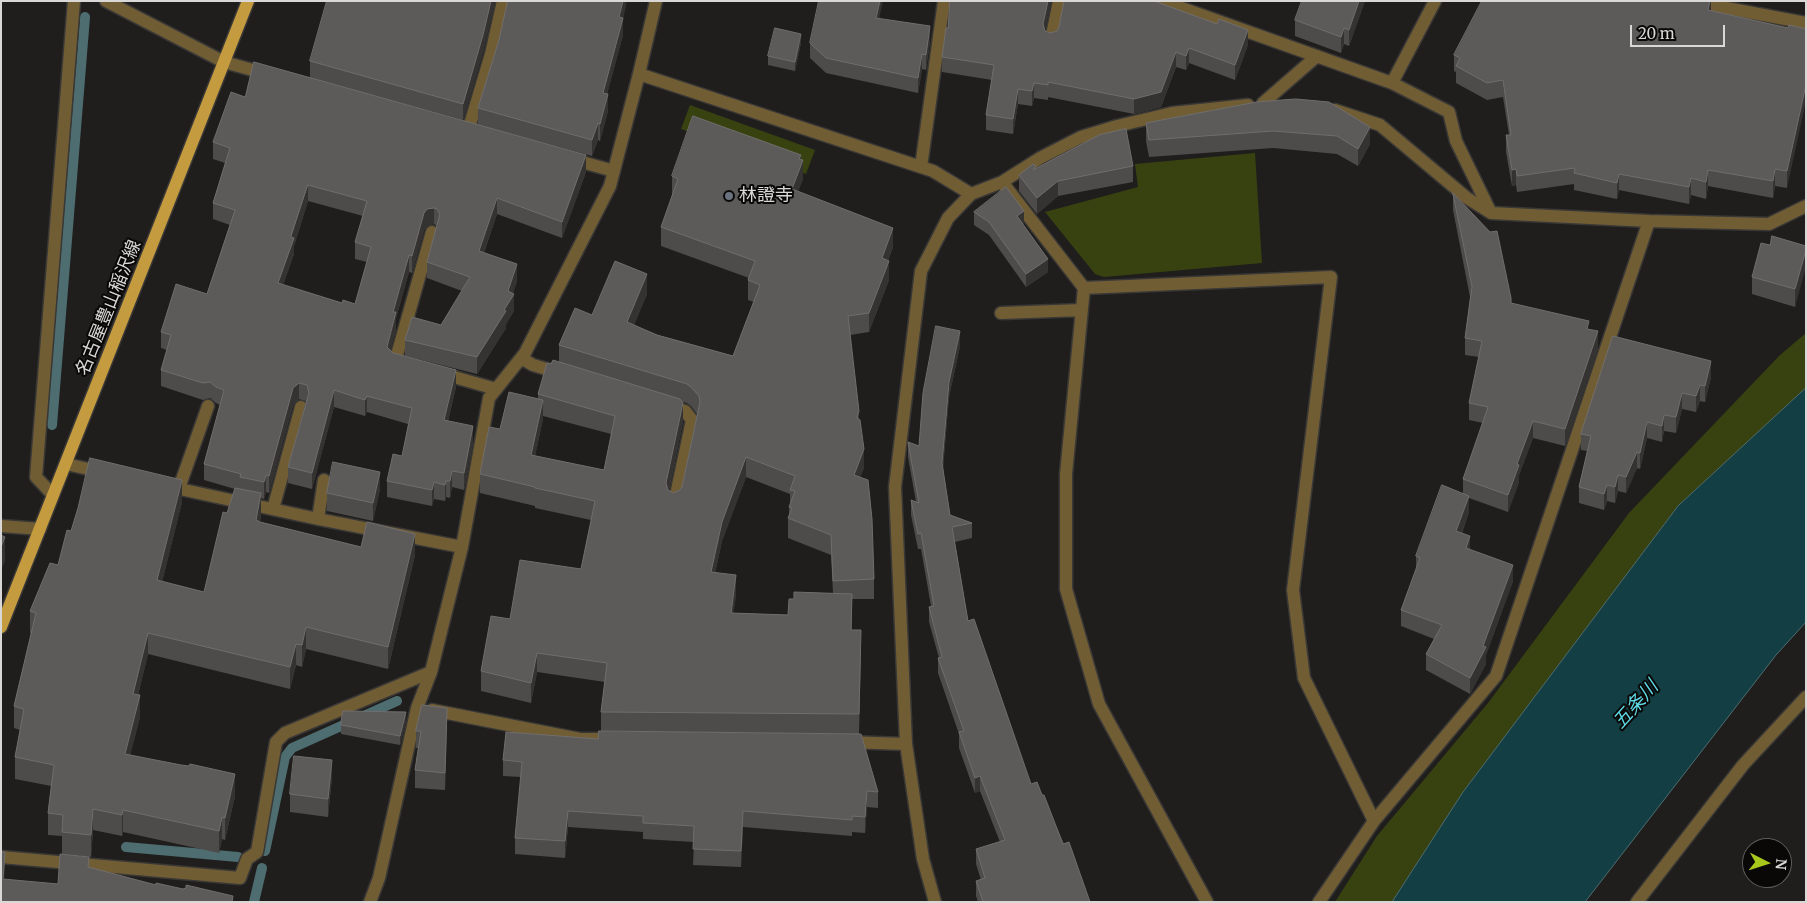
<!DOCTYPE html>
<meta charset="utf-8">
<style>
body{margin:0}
#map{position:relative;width:1807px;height:903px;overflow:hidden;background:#1f1e1c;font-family:Merriweather,serif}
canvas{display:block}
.frame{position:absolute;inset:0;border:2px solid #d9d8d7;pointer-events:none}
.north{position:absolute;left:1742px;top:838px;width:50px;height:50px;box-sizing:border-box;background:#090807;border:1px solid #5c5b5a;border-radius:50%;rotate:95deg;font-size:14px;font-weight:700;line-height:20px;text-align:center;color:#d9d8d7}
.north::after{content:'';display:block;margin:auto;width:18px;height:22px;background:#a8c71d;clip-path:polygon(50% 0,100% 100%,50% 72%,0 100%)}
.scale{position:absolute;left:1630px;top:25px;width:95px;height:22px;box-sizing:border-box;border:2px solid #d9d8d7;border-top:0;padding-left:6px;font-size:15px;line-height:18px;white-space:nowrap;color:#d9d8d7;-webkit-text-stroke:4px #090807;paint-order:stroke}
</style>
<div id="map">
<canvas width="1807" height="903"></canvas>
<div class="frame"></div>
<div class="north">N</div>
<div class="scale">20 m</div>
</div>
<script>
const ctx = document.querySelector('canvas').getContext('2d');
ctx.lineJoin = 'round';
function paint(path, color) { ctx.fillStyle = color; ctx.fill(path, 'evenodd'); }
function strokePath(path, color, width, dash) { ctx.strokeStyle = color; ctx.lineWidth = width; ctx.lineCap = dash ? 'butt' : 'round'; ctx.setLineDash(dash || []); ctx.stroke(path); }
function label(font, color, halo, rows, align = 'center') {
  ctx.font = font + ' Merriweather,"Noto Sans JP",serif'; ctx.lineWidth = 4; ctx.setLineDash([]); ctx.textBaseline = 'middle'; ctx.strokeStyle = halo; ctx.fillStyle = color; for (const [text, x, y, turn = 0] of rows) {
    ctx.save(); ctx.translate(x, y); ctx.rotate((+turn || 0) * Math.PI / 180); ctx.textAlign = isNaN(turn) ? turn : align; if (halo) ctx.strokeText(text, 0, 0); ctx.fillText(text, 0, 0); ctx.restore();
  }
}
const green = new Path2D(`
 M690,105L815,150L806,174L681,129Z
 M1255,153L1262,263L1104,277L1095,274L1045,212L1138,187L1135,164Z
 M1806,333V388L1678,506L1463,792L1392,902H1335L1377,836L1488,703L1629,513L1779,356Z`);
const water = new Path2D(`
 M1806,388V622L1776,655L1585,902H1392L1463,792L1678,506Z`);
const stream = new Path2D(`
 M52,425L85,17
 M126,847L238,857
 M265,851L285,757L292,748L397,701
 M254,902L262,868`);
const minor = new Path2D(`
 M106,1L224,62L267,74
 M1162,1L1392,83L1449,112L1456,141L1491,213
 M1690,1L1806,23
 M1051,40L1059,1
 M639,74L933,171L971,194
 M1392,83L1435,1
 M1263,103L1317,56
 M1335,110L1380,125L1467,198L1491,213L1649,221L1769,224L1806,206
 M468,131L491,54L503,1
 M571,159L614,171
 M921,167L944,1
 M1002,182L1084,288L1066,474V589L1099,704L1207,902
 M1084,288L1331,277L1293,590L1304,678L1374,821L1319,902
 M1001,313L1082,310
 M521,358L533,365L560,373
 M403,364L395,362L432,232
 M440,373L496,389
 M667,406L685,411L692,420L674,504
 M66,464L102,472
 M166,486L318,519L462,547
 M179,488L208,406
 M53,495L36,477L74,1
 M273,509L301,407
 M318,519L324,480
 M1,526L40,529
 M432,710L580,739H614
 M846,742L906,744
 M1374,821L1496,676L1649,221
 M1,857L240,878L247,859L257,852L276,742L285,733L431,672
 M370,902L379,878L417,708L431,672L462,547L489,398L525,353L610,186L639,74L656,1
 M935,902L923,859L906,744L895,487L921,271L948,218L971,194L1002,182L1040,158L1081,137L1117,126L1172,113L1248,105
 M1637,902L1743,765L1806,697`);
const major = new Path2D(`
 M1,627L248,1`);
const wall = new Path2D(`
 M327,1H495L483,52L463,120L310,78V61Z
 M1365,1L1349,46L1344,44L1341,53L1295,36V20Z
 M1711,1V11L1788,28L1787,188L1775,186L1773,198L1708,186L1706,199L1691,195L1689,204L1619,190L1617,199L1574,190V184L1517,192L1516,185L1512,186L1506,152V135H1509L1503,97L1487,100L1456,83V72L1454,71V55Z
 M879,19L930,41L926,70L922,69L918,93L826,73L810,58V43Z
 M623,20V35L607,94L608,111L600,141L598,140L592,156L478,125V108L499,40Z
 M948,28L1045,30L1050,33L1248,45L1235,80L1189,63L1186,70L1176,67L1161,107L1134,114L1048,97V100L1034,98L1032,106L1018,104L1013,134L986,130V115L992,80L942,72V57Z
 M801,43L795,71L768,65V56Z
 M245,97L586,172L562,238L497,214L484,253L517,281L513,293L514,311L506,324V328L477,374L405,356V340L441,325L462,291L427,278V262L437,226L434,224L427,226L424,230L412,273L409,272L396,318V329L390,351L393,353L456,387L448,421L473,443L464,490L452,487L450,498L446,497L445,501L434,499L432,506L387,497V481L402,456L408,424L367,412L365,416L334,407L312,489L288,483V467L306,401L299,399L293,405L269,493L266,492L264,499L261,498V515L260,522L361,547L415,555L388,669L306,649L302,667L296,665L290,689L148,654L138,695L140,717L130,755L235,796L225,840L222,839L219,853L123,832L122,836L93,830L91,857L62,854V836L48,835V813L51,786L15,779V757L20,730L14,728V706L31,633H30V611L58,565L71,531L182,502L162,582L204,592L235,489L204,480V464L220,405L216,403L210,398L203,400L161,386V370L167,350L161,348V332L207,294L230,225L213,219V203L225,163L213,159V142ZM308,201L363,216L355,242V259L367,262L355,304L342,303L283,285L294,254V246Z
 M1257,102L1370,144L1358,166L1337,154L1273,148L1149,157L1146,141V123Z
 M801,159L803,179L798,191L893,247L888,261L889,280L869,332L850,335L864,468L860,477L874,579V599H852V630L861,649L859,734L601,731V712L605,682L537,672L531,703L481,691V671L510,619L581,569L591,520L535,508V506L480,493V474L500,429L538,398V394L551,364L559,362V345L592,315L647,294L634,325L657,335L733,356L754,302L748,300V280L749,278L661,246V227L672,196V176ZM683,402L687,403L691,406L697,414L682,487L680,490L673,493L669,490L683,422ZM543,416L611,434L604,470L535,456L543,419ZM746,477L790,494V505L789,507V515L788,518V538L831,555L833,593L794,599L788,615L733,613L736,595L715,573L722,541Z
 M1133,166V182L1058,196L1037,214L1019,191V175L1036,169Z
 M1453,193L1511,303L1589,329L1598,348L1565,446L1533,438L1519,475V482L1508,512L1469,498V512L1462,533L1470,549L1513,581L1486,655V664L1470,694L1426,670V654L1434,639L1401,626V610L1416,571V556L1463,493V479L1483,423L1469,420V403L1479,357L1465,355V338L1470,297L1453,210Z
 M974,212L1024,224L1023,225L1048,272L1026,287L989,235L974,225Z
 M1770,245L1806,246L1795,307L1752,294V277Z
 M960,346L949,397L943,469L950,515L972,523V538L955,542L968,621L1031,784L1042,795L1090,902H978L976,896V881L981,880L976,864V849L1000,842L980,791L975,793L959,748V734L938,673V658H939L929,622V607L931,606L921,549H918L911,515V500L916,502L908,457V442L919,446Z
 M1711,377L1705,402L1700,401L1696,412L1682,409L1676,433L1664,431L1662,442L1647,438L1640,469L1637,468L1626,493L1618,491L1615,503L1607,501L1604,510L1579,503V487L1587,451L1581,450V434Z
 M380,489L373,521L327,511V493Z
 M406,721L400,745L341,734V725Z
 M447,725L445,790L415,788V770L418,748H416V731Z
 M503,760L878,792V808L867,807L865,833L852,832V836L743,827L741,867L693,865L694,842L643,839V832L568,827L565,858L515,854V838L521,777L503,776Z
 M332,777L328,817L290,812V794Z`);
const shadedWall = new Path2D(`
 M491,1H495L483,52L463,120V104Z
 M623,1H627L623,20V35L603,109V93Z
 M880,1H883L876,33V18Z
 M1048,1H1052L1043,39V24Z
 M1359,1H1365L1349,46V30Z
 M1710,1H1711V13L1708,10Z
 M930,26V41L926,70V55Z
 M1344,28V44L1341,53V37Z
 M1248,30V45L1235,80V65Z
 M801,34V43L795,71V62Z
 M1189,48V63L1186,70V56Z
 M1176,52V67L1161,107L1134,114V99Z
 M922,54V69L918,93V78Z
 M1034,83V98L1032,106V91Z
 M1806,85V101L1787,188V171Z
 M1018,89V104L1013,134V119Z
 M608,94V111L600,141V124Z
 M598,123V140L592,156V140Z
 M1370,127V144L1358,166V149Z
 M586,155V172L562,238V222Z
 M801,155V166L803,160V179L792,208V189Z
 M1516,169V185L1512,186V170Z
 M1775,169V186L1773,198V181Z
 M1708,170V186L1706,199V182Z
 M1619,174V190L1617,199V183Z
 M1691,178V195L1689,204V187Z
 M1058,181V196L1037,214V198Z
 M308,185V201L294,246V254L278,300V283L291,237Z
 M497,198V214L479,267V251Z
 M434,208V224L427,226L424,230L412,273V256L424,213L427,209Z
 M1024,211V224L1017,230V216Z
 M893,228V247L882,277V258Z
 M1806,250V267L1795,307V289Z
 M409,255V272L396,318V329L387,364V347L393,312Z
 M1048,259V272L1026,287V274Z
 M889,261V280L869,332V313Z
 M517,264V281L511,300L514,294V311L506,324V328L477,374V357L504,310L508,291Z
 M647,274V294L627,342V322Z
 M960,331V346L949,397L942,478V463L949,382Z
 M1598,331V348L1565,446V429Z
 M1711,361V377L1705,402V386Z
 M456,370V387L444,437V420Z
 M299,383V399L293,405L269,493V476L293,388Z
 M1700,385V401L1696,412V396Z
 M334,390V407L312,489V473Z
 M1682,393V409L1676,433V417Z
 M367,396V412L365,416V400Z
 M543,400V419L531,475V455Z
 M683,403V422L666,503V483Z
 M1664,415V431L1662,442V426Z
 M1533,421V438L1519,475V482L1508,512V495L1517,464Z
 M1647,422V438L1640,469V453Z
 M473,426V443L464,490V473Z
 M864,449V468L854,494V475Z
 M1637,452V468L1626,493V477Z
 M746,457V477L722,541L711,592V572L722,522Z
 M452,471V487L450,498V481Z
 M380,472V489L373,521V503Z
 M266,475V492L264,499V482Z
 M1618,475V491L1615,503V487Z
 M182,480V502L157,602V580Z
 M446,481V497L445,501V485Z
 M434,482V499L432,506V490Z
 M1607,485V501L1604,510V494Z
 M261,493V515L256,541V520Z
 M1469,496V512L1456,548V531Z
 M415,534V555L388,669V647Z
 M1470,536V553L1466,548Z
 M5,537V561L1,570V547Z
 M1513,565V581L1486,655V664L1470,694V678L1483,646Z
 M736,575V595L731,632V613Z
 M852,594V613L851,649V630Z
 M306,627V649L302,667V645Z
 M861,630V649L859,734V714Z
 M148,633V654L133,715V694Z
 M296,644V665L290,689V667Z
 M537,653V672L531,703V683Z
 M140,695V717L125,776V754Z
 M447,708V725L445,790V773Z
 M406,712V721L400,745V736Z
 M332,760V777L328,817V799Z
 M235,774V796L225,840V818Z
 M980,776V791L975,793V778Z
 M867,791V807L865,833V817Z
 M93,809V830L91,857V835Z
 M123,810V832L122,836V815Z
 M568,811V827L565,858V841Z
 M743,811V827L741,867V851Z
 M222,817V839L219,853V831Z
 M5,852V868L3,895V879Z`);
const building = new Path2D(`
 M327,1H491L483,35L463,104L310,61Z
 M508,1H623L619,17L623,18L603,93L608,94L600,124L598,123L592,140L478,108L499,40Z
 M819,1H880L876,18L930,26L926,55L922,54L918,78L826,58L810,43Z
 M950,1H1048L1043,24L1045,31L1050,33L1057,31L1059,27L1064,1H1154L1217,24L1219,19L1248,30L1235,65L1189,48L1186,56L1176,52L1161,92L1134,99L1048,82V85L1034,83L1032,91L1018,89L1013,119L986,115L994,65L942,57L946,28H948Z
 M1302,1H1359L1349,30L1344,28L1341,37L1295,20Z
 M1482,1H1710L1708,10L1788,28L1789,25L1806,29V85L1787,171L1775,169L1773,181L1708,170L1706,182L1691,178L1689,187L1619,174L1617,183L1574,173L1575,168L1517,176L1516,169L1512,170L1506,135H1511L1503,80L1487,83L1456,66L1460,58L1454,55Z
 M775,28L801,34L795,62L768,56Z
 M254,62L586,155L562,222L497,198L479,251L517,264L508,291L514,294L504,310L506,311L477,357L405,340L412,317L441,325L470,277L427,262L440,214L437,209L434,208L427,209L424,213L412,256L409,255L393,312H396L387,347L393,353L456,370L444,420L473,426L464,473L452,471L450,481H446L445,485L434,482L432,490L387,481L393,454L402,456L412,408L367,396L365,400L334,390L312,473L288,467L309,393L307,385L299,383L293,388L269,476L266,475L264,482L240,477L241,474L204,464L224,390L216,387L210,382L203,383L161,370L171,335L161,332L176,284L207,294L235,210L213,203L230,148L213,142L231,92L245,97ZM308,185L367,201L355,242L371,247L355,304L343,300L342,303L278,283L294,238L291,237Z
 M1296,99L1329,102L1370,127L1358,149L1337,136L1273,131L1149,140L1146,123L1257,102Z
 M693,116L801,155L799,159L803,160L792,189L893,228L882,258L889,261L869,313L848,316L859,411L857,418L860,420L864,449L854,475L868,480L872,519L874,579L833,581L831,535L788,518L792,508L789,507L795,491L790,490L795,476L746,457L722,522L711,572L736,575L731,613L788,615L789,599H794V592L852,594L851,630H861L859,714L601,712L607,663L537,653L531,683L481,671L491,616L510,619L520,560L581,569L595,501L535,488V487L480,474L489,427L500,429L509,392L543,400L531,455L604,470L615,416L538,394L547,363L551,364L553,360L680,399L683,403L666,483L668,490L673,493L680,490L682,487L700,402L699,396L691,387L687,384L559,345L575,308L592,315L615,261L647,274L627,322L657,335L733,356L760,285L748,280L755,261L661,227L678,179L672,176Z
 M1126,129L1133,166L1058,181L1037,198L1019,175L1033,164L1036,166L1033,170L1099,135Z
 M1006,187L1024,211L1017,216L1048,259L1026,274L989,222L974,212Z
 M1453,193L1490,232L1497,231L1511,298V303L1589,321L1587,329L1598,331L1565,429L1533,421L1517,464L1519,465L1508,495L1463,479L1488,407L1469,403L1482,341L1465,338L1472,287Z
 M1772,236L1806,246V250L1795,289L1752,277L1761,243L1770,245Z
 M936,326L960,331L949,382L942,463L950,515L972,523L952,527L968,621L974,619L1031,784L1037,782L1042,795H1044L1063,844L1069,842L1090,902H983L976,881L985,878L976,849L1005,840L980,776L975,778L959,732L964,731L938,658L942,657L929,607L934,606L921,533L918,534L911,500L919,503L908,442L919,446L923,393Z
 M1613,336L1711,361L1705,386L1700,385L1696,396L1682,393L1676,417L1664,415L1662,426L1647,422L1640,453L1637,452L1626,477L1618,475L1615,487L1607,485L1604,494L1579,487L1591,436L1581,434Z
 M90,458L182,480L157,580L204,592L223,512L227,513L235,488L261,493L256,520L260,522L361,547L367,522L415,534L388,647L306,627L302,645L296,644L290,667L148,633L133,694L140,695L125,754L181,765L189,766L190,764L235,774L225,818L222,817L219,831L123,810L122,815L93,809L91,835L62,832L63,815L48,813L54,765L15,757L24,709L14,706L36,613L30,611L50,563L58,565L67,530L71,531L78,508Z
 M333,462L380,472L373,503L327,493Z
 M1442,485L1469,496L1456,531L1470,536L1466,548L1513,565L1483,646L1486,647L1470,678L1426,654L1442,625L1401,610L1420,558L1416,556Z
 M1,535L5,537L1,547Z
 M422,705L447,708L445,773L415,770L421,731H416Z
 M343,711L406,712L400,736L341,725Z
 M599,731L861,734L878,792L867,791L865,817L852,816V820L743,811L741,851L693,849L694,826L643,823V816L568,811L565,841L515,838L522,762L503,760L506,732L598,739Z
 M294,756L332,760L328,799L290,794Z
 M1,852H5L3,879L58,884L60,854L89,857L88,867L156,885V883L183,889L186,888V885L233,896L232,902H1Z`);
const markers = [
 [729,196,5,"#6b7280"]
];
const poiNames = [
 ["林證寺",739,196]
];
const streetNames = [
 ["名古屋豊山稲沢線",109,308,-68]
];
const waterNames = [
 ["五条川",1636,705,-48]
];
paint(green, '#384211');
paint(water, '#133f44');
strokePath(water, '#4e6d70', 1);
strokePath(stream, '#4e6d70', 10);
strokePath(minor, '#393836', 15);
strokePath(major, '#393836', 15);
strokePath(minor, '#715d34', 12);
strokePath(major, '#c59b40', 12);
paint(wall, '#4e4c4a');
paint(shadedWall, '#353331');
paint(building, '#5c5b59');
strokePath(building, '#706e6d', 1);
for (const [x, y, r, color] of markers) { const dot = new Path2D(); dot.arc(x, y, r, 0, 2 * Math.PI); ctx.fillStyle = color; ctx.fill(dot); strokePath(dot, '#090807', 2); }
label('18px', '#d9d8d7', '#090807', poiNames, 'left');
label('18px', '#d9d8d7', '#090807', streetNames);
label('italic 19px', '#5ed8e5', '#090807', waterNames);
</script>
